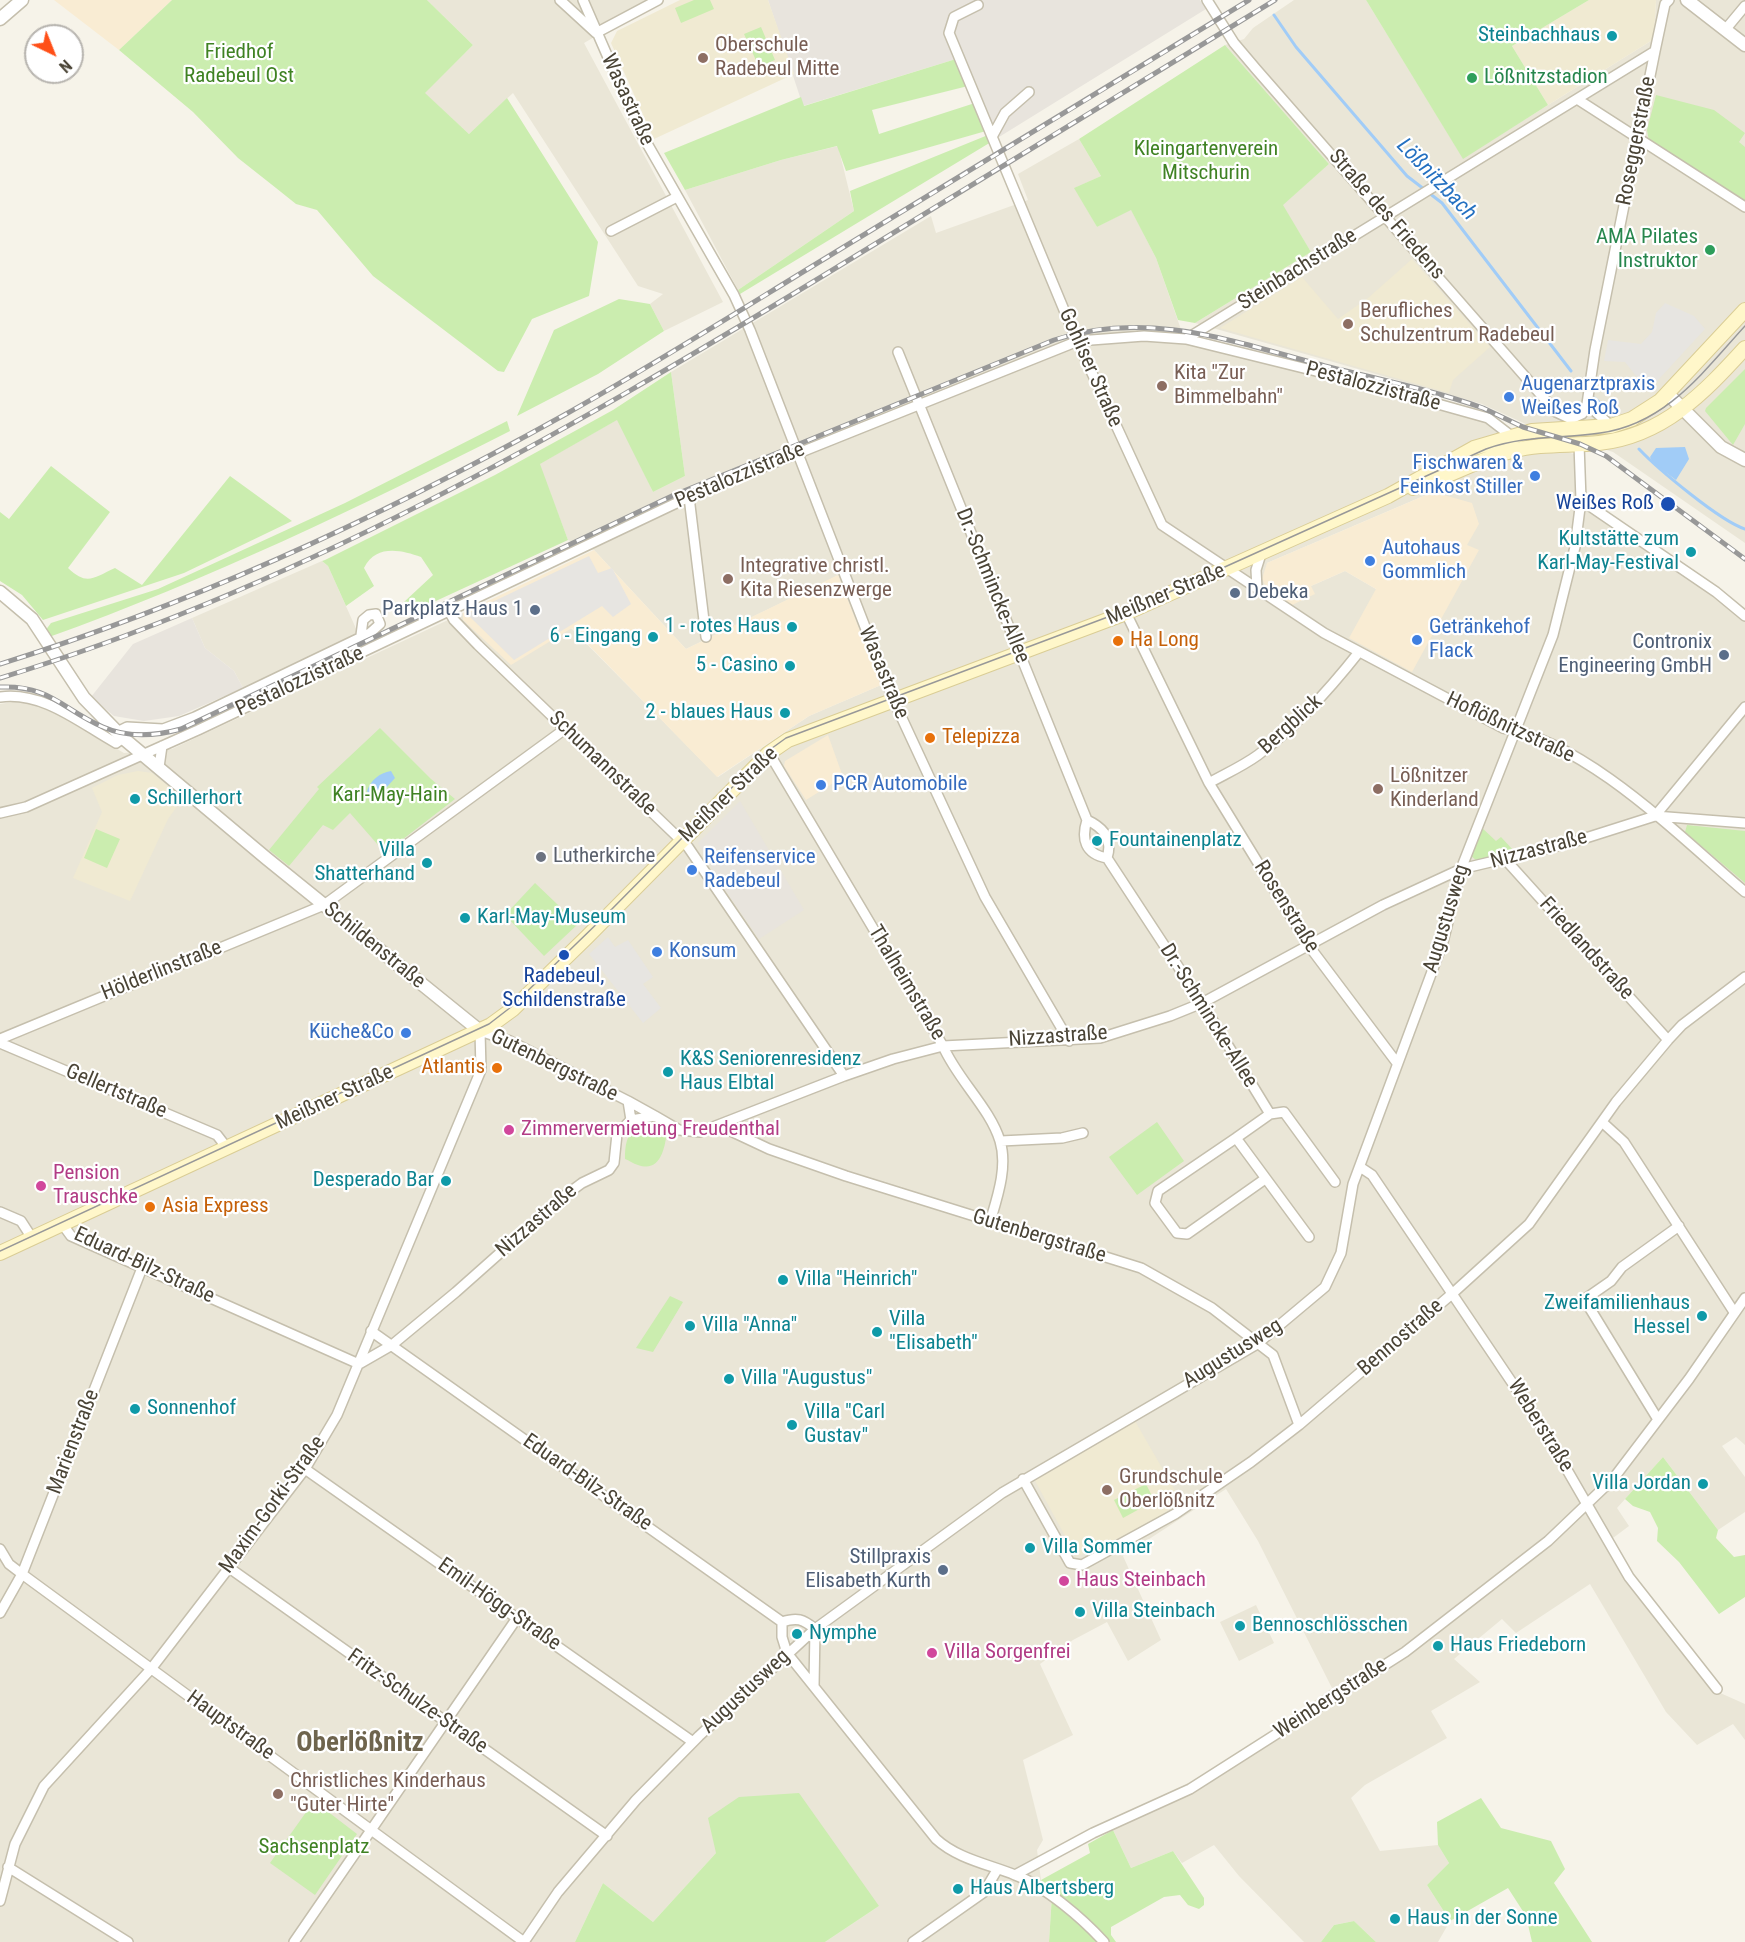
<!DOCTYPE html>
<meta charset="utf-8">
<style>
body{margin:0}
#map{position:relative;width:1745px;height:1942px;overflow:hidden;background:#f6f3e9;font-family:"Roboto Condensed",sans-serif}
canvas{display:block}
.north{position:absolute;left:24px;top:24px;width:60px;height:60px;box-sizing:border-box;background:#fff;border:2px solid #b7b4af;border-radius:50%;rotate:137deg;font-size:16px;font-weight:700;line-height:24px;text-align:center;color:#4a4436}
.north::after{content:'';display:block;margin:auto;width:21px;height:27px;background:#ff4f17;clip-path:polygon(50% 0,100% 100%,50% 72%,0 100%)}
</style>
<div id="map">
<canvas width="1745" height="1942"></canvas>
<div class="north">N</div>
</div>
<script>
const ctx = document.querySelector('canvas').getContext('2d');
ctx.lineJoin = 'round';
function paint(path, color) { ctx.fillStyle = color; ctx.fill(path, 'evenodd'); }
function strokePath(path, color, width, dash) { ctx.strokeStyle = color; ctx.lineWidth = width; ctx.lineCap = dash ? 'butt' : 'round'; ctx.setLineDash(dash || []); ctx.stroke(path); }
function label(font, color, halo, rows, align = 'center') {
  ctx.font = font + ' "Roboto Condensed",sans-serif'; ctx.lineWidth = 4.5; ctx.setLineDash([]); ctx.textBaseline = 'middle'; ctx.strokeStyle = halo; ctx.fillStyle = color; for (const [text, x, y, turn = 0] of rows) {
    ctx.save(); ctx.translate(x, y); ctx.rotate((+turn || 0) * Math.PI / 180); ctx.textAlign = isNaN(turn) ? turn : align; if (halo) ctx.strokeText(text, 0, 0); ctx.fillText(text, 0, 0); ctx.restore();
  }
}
const residential = new Path2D(`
 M427,0H659L584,43L723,302L664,331L650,304L663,294L638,286L513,93L469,134L424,93L473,45Z
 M1294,0H1366L1463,158L1654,39L1656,0H1745V543L1613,452L1528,425L1482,404L1195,323L1311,252L1282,205L1329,164L1225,45L1244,39L1253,28Z
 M1079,139L1101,176L1075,188L1097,227L1131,209L1156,258L1185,341L1491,422L1497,432L1581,456L1587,511L1718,598L1745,620V1445L1736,1437L1722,1446L1745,1477V1512L1718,1530L1663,1457L1617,1508L1629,1526L1605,1544L1705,1683L1718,1692L1745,1704V1740L1733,1724L1697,1745L1666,1712L1590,1584L1516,1633L1502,1619L1454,1659L1480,1682L1431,1711L1447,1738L1365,1785L1351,1798L1380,1851L1438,1845L1449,1863L1427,1885L1450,1921L1438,1942H1376L1354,1921L1334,1925L1321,1942H1304L1239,1876L1214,1845L1182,1863L1173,1851L1131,1868L1113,1830L1184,1795L1332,1688L1258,1541L1226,1489L1123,1556L1161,1640L1128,1661L1107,1622L1073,1640L1040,1664L1073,1735L1023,1760L1043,1840L1037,1850L1041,1880L1052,1895L1049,1942H825L879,1906L716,1853L653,1922L603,1883L575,1942H0V704L24,700L58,715L124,753L172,749L463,613V620L571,628L718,777L809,716L881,685L837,576L686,649L594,550L568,540L539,464L618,419L653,492L685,476L671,372L931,216L936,233L1028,200L1018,174ZM1433,492L1467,546L1478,551L1376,589L1345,571L1311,586L1267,563Z
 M838,146L854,211L738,290L685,190L781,160Z
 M322,561L328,566L358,633L243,688L234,671L205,648L192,618Z
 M1256,1605L1274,1643L1239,1661L1220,1622Z`);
const commercial = new Path2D(`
 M54,0H172L119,50Z
 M1433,492L1472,503L1479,524L1467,545L1479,550L1412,672L1349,638L1376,589L1345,571L1311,586L1315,594L1292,605L1267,589L1262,579L1267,563Z
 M594,550L686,649L838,575L881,685L809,716L717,777L572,628L511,665L463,620V613Z
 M828,735L843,777L806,800L784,766L785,761Z`);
const industrial = new Path2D(`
 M768,0H1200L1206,9L991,142L956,59L803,106Z
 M192,618L205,648L234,671L243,688L179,716L144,721L114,716L91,697L133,644Z
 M740,801L804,910L759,939L717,878L698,843Z`);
const education = new Path2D(`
 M680,0H768L794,74L654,139L611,43L617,31Z
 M1589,0H1656L1654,39L1548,105L1512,46Z
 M1412,259L1490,347L1453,380L1449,393L1220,328L1302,277L1338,319L1368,298Z
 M138,771L152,773L183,798L168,819L130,901L73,878L102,812L92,788L118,775Z
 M1135,1421L1181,1501L1160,1516L1096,1550L1076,1556L1034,1479Z`);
const green = new Path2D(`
 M172,0H427L473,45L425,93L469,134L507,98L598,242L589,296L532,319L504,372L498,371L373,276L317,210L296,204L276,188L238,158L193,112L119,50Z
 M694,0H710L714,9L681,23L675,8Z
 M1366,0H1589L1512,46L1548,105L1463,159Z
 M761,27L775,60L759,67L744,34Z
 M1225,45L1329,164L1283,205L1311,252L1195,323L1178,320L1156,258L1131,210L1097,227L1074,188L1101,176L1079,139Z
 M956,59L968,86L872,110L879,134L975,103L986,131L846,171L837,146L781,160L685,190L664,153L801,97L804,106Z
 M1656,95L1714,110L1745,133L1739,142L1745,147V202L1649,141L1647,130Z
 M988,135L991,142L740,294L738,290L854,211L850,191Z
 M619,299L650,304L664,331L598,374L517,416L554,330Z
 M1745,369V424L1733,445L1705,411L1706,408Z
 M671,372L685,476L653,492L617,420L540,464L568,540L412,612L404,602L433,575L421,557C401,550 376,544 364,568L374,586L346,606L328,566L322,561L325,560L495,475L613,410Z
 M507,421L510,431C360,507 208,580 49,637L45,631L51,623L158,589L345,503Z
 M51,466L110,512L68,568C87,586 93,578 115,568L142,585L230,476L292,521L184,573L43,620L22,595L0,581V512L9,519Z
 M380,728L431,779L455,799L385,853L350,813L333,830L323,825L289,866L269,850L319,789L317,787Z
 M1687,825L1745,831V883L1685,832Z
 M1481,827L1496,841L1501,837L1513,850L1476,860L1471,856Z
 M96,829L120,839L107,868L84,858Z
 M535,883L578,924L544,956L505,915Z
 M1157,1122L1184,1161L1137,1195L1109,1157Z
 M651,1125L667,1131C665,1147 661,1173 638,1165C633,1164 629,1160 625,1159C625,1138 629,1127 651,1125Z
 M670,1296L683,1302L653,1352L636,1348Z
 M1663,1457L1718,1530L1716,1538L1734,1557L1745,1555V1597L1719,1614L1679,1562L1657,1541L1658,1528L1650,1512L1633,1506L1625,1499Z
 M1146,1484L1152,1496L1163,1490L1165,1495L1123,1518L1114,1500Z
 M799,1793L879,1906L825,1942H575L603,1883L653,1922L716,1853L708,1818L739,1797Z
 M1481,1798L1501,1828L1551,1841L1565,1869L1554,1883L1592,1942H1532L1526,1916L1508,1888L1450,1921L1427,1885L1449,1863L1438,1845L1437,1822Z
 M314,1801L357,1834L315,1895L270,1863Z
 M1113,1830L1131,1868L1173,1851L1204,1898V1905L1199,1909L1188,1905L1180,1895L1164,1897L1111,1927V1935L1116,1942H1049L1052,1895L1041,1880L1090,1853L1088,1844Z
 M1354,1921L1376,1942H1321L1334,1925Z`);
const parking = new Path2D(`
 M1665,303L1694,316L1705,329L1648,391L1625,362L1604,361L1608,340L1641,344L1652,332L1656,313Z
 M589,556L598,573L612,568L631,604L613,617L602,606L514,660L467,614Z
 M608,937L615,947L628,940L653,977L643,984L661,1008L643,1023L589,954Z`);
const water = new Path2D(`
 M1685,447L1689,459L1676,480L1653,463L1650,457L1656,448Z
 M391,771L395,778L385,789L371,797L367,791C371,780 379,773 391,771Z`);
const stream = new Path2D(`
 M1274,15L1296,47L1407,176L1442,203L1571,371
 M1594,398L1616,416
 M1639,449C1658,469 1720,521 1745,529`);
const minor = new Path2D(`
 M560,0L596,33L658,0
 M583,0L641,133L734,295L750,330L893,699L985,897L1069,1041
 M1207,0L1234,43L1256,69L1556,412L1571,419L1582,414L1587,404L1595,350L1655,51L1665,4L1669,0
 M978,5L954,17L949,33L1074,334L1162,525L1324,633L1503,728C1588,743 1680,837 1745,892
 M1725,30L1745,6
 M1577,99L1745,207
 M993,135L1005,113L1029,92
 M611,231L677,197
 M1186,339L1655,51
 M898,352L1087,820
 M1587,404L1611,426
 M689,497L706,637
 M1581,500L1716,592L1745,616
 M1257,588L1256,570L1261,554
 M449,611L454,620L478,645L688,847L844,1076
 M1126,613L1209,783L1309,946L1397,1063
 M0,697C43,691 80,723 116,743L123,738
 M117,732L127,727L163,729L195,717L370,633L380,624L376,614L369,615L363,620L361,635
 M769,753L943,1046C957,1079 990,1108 1000,1141C1008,1167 997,1198 990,1222
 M159,767L162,746
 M1209,783C1225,774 1243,766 1258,755C1297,726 1329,690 1359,652
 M0,813L26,807L198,730L689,497L1078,341L1144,336L1186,339L1352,380L1488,418L1510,435
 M1655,816L1745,823
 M1087,820C1104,828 1113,839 1107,858C1085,854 1081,839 1087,820Z
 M1107,858L1202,1003L1270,1114
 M1504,858L1668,1040
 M0,1039L324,905L565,729
 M0,1043L217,1135L227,1148
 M628,1101L655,1116
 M1602,1122L1624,1142L1734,1312
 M720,1126L769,1149L846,1176L1141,1268L1212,1308L1273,1355L1299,1425
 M1236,1138L1158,1191L1155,1203L1177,1233L1187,1234L1265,1179
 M1001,1141L1062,1138L1083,1133
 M1360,1167L1372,1175L1544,1430L1629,1577L1717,1689
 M0,1212L21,1221L32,1238
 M63,1225L71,1236L359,1364L392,1345L456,1292L563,1197L582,1183L609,1170L614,1163L617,1134L631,1120L655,1116L679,1130L700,1132L844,1076L893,1059L943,1046L1100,1038L1170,1016L1202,1003L1383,905L1461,869L1570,843L1655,816L1745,707
 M1309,1237L1236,1138L1270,1114L1284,1112L1335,1182
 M371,1331L782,1622
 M1657,1418L1586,1302L1588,1297L1611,1281L1622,1267L1679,1226
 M305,1469L693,1742
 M1023,1479L1070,1563L1082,1565L1175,1514L1251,1462L1299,1425L1453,1293L1529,1224L1616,1102L1668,1040L1682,1025L1745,977
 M0,1549L9,1564L22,1574L524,1942
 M228,1567L607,1836
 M0,1613L22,1574L142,1268
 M782,1622V1637L787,1653L936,1839C958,1859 988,1864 1015,1875C1045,1886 1083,1919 1104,1942
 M782,1622C797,1617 803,1619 815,1629
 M814,1686L815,1629
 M8,1867L128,1942
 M1015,1875L1093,1833L1190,1789L1405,1652L1548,1541L1613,1479L1689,1379L1745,1298
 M0,1901L15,1844L44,1786L151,1669L305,1469L337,1415L481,1070L480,1031L510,1041L628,1101L631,1120
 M294,1942L517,1618
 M524,1942L558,1892L636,1800L699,1736L815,1629L1002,1493L1257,1344L1325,1287L1341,1253L1353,1184L1443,942L1461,869L1553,635L1575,547L1581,500L1579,444
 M913,1942L984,1892L997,1870`);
const tertiary = new Path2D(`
 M1687,0L1745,45
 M0,19L22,0
 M1668,394L1721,447L1745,460
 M0,592L32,619L84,698L123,738L266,858L480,1031`);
const secondary = new Path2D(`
 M1413,488C1447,478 1478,459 1512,451C1541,443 1570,446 1599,443C1663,436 1704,393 1745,348
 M0,1253L491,1025L513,1009L587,937L769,753L788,740L1126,613L1388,496L1474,448L1532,431L1611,426L1632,419L1660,401L1745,310`);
const tram = new Path2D(`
 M0,1251L489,1024L511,1007L609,912L768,751L786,738L1145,603L1486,449C1526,435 1560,439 1600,433C1666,424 1703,372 1745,326`);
const rail = new Path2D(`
 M0,664C196,603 387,514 566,414C655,364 742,309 829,256C969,171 1109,86 1249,0
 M0,678C294,589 561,435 821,277C973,184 1124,92 1275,0
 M0,687C50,685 62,709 103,727C128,738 156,736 181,729L674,495L1054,340C1150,308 1240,344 1333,368C1383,380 1435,391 1483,408L1523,427L1580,444L1606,456L1745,559`);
const markers = [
 [1612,36,6,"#0f9aa8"],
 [703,58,6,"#8d6e63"],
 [1472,78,6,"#2e9e5b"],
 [1710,250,6,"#2e9e5b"],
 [1348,324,6,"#8d6e63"],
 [1162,386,6,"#8d6e63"],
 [1509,397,6,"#3f7fe0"],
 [1535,476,6,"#3f7fe0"],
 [1668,504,8,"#1a4fb4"],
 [1691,552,6,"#0f9aa8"],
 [1370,561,6,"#3f7fe0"],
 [728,579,6,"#8d6e63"],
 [1235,593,6,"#5c6f8a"],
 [535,610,6,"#5c6f8a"],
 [792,627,6,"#0f9aa8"],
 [653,637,6,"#0f9aa8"],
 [1417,640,6,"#3f7fe0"],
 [1118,641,6,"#e8710a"],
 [1724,655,6,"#5c6f8a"],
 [790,666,6,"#0f9aa8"],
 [785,713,6,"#0f9aa8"],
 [930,738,6,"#e8710a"],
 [821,785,6,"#3f7fe0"],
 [1378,789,6,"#8d6e63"],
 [135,799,6,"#0f9aa8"],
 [1097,841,6,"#0f9aa8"],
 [541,857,6,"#6b7280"],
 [427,863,6,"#0f9aa8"],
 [692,870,6,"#3f7fe0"],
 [465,918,6,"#0f9aa8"],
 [657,952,6,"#3f7fe0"],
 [564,955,6,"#1a4fb4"],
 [406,1033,6,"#3f7fe0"],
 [497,1068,6,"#e8710a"],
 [668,1072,6,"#0f9aa8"],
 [509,1130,6,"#d1479c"],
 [446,1181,6,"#0f9aa8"],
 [41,1186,6,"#d1479c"],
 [150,1207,6,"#e8710a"],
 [783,1280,6,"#0f9aa8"],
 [1702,1316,6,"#0f9aa8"],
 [690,1326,6,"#0f9aa8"],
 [877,1332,6,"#0f9aa8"],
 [729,1379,6,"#0f9aa8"],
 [135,1409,6,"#0f9aa8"],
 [792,1425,6,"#0f9aa8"],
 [1703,1484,6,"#0f9aa8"],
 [1107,1490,6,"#8d6e63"],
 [1030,1548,6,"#0f9aa8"],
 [943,1570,6,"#5c6f8a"],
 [1064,1581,6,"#d1479c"],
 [1080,1612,6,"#0f9aa8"],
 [1240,1626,6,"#0f9aa8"],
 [797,1634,6,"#0f9aa8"],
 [1438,1646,6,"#0f9aa8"],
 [932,1653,6,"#d1479c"],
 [278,1794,6,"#8d6e63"],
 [958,1889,6,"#0f9aa8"],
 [1395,1919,6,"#0f9aa8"]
];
const cultureNames = [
 ["Steinbachhaus",1600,36,"right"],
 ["Kultstätte zum",1679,540,"right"],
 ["Karl-May-Festival",1679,564,"right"],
 ["1 - rotes Haus",780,627,"right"],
 ["6 - Eingang",641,637,"right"],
 ["5 - Casino",778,666,"right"],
 ["2 - blaues Haus",773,713,"right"],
 ["Schillerhort",147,799],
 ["Fountainenplatz",1109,841],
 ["Villa",415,851,"right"],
 ["Shatterhand",415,875,"right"],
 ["Karl-May-Museum",477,918],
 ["K&S Seniorenresidenz",680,1060],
 ["Haus Elbtal",680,1084],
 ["Desperado Bar",434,1181,"right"],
 ["Villa \"Heinrich\"",795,1280],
 ["Zweifamilienhaus",1690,1304,"right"],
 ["Hessel",1690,1328,"right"],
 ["Villa",889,1320],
 ["\"Elisabeth\"",889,1344],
 ["Villa \"Anna\"",702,1326],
 ["Villa \"Augustus\"",741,1379],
 ["Sonnenhof",147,1409],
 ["Villa \"Carl",804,1413],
 ["Gustav\"",804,1437],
 ["Villa Jordan",1691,1484,"right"],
 ["Villa Sommer",1042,1548],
 ["Villa Steinbach",1092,1612],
 ["Bennoschlösschen",1252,1626],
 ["Nymphe",809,1634],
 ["Haus Friedeborn",1450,1646],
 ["Haus Albertsberg",970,1889],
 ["Haus in der Sonne",1407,1919]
];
const educationNames = [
 ["Oberschule",715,46],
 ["Radebeul Mitte",715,70],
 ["Berufliches",1360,312],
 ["Schulzentrum Radebeul",1360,336],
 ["Kita \"Zur",1174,374],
 ["Bimmelbahn\"",1174,398],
 ["Integrative christl.",740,567],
 ["Kita Riesenzwerge",740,591],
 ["Lößnitzer",1390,777],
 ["Kinderland",1390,801],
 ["Grundschule",1119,1478],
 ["Oberlößnitz",1119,1502],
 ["Christliches Kinderhaus",290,1782],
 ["\"Guter Hirte\"",290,1806]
];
const parkNames = [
 ["Friedhof",239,53],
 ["Radebeul Ost",239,77],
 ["Kleingartenverein",1206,150],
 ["Mitschurin",1206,174],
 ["Karl-May-Hain",390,796],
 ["Sachsenplatz",314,1848]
];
const leisureNames = [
 ["Lößnitzstadion",1484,78],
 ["AMA Pilates",1698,238,"right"],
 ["Instruktor",1698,262,"right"]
];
const streetNames = [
 ["Wasastraße",627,100,65],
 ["Roseggerstraße",1637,141,-79],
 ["Straße des Friedens",1386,215,49],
 ["Steinbachstraße",1298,270,-32],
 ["Gohliser Straße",1090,368,66],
 ["Pestalozzistraße",1373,387,15],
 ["Pestalozzistraße",740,476,-23],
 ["Dr.-Schmincke-Allee",992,586,68],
 ["Meißner Straße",1166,595,-23],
 ["Wasastraße",883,673,67],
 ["Pestalozzistraße",300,682,-25],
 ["Bergblick",1291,725,-42],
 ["Hoflößnitzstraße",1510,728,25],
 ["Schumannstraße",602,764,44],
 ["Meißner Straße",729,795,-44],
 ["Nizzastraße",1539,850,-15],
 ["Rosenstraße",1286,907,58],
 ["Augustusweg",1447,919,-73],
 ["Schildenstraße",374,946,39],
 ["Friedlandstraße",1586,949,48],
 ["Hölderlinstraße",162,971,-22],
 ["Thalheimstraße",906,983,59],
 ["Dr.-Schmincke-Allee",1208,1016,58],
 ["Nizzastraße",1058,1037,-4],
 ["Gutenbergstraße",554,1066,26],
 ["Gellertstraße",116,1092,23],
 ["Meißner Straße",335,1098,-25],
 ["Nizzastraße",537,1221,-41],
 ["Gutenbergstraße",1039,1237,17],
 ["Eduard-Bilz-Straße",144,1266,25],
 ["Bennostraße",1401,1338,-41],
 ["Augustusweg",1233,1354,-32],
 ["Weberstraße",1540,1426,58],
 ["Marienstraße",74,1442,-69],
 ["Eduard-Bilz-Straße",587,1483,35],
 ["Maxim-Gorki-Straße",273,1505,-54],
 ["Emil-Högg-Straße",499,1605,35],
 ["Augustusweg",746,1692,-43],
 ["Weinbergstraße",1331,1699,-33],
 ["Fritz-Schulze-Straße",417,1702,35],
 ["Hauptstraße",230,1726,36]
];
const shopNames = [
 ["Augenarztpraxis",1521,385],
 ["Weißes Roß",1521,409],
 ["Fischwaren &",1523,464,"right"],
 ["Feinkost Stiller",1523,488,"right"],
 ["Autohaus",1382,549],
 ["Gommlich",1382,573],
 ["Getränkehof",1429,628],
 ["Flack",1429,652],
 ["PCR Automobile",833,785],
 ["Reifenservice",704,858],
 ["Radebeul",704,882],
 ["Konsum",669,952],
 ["Küche&Co",394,1033,"right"]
];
const transitNames = [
 ["Weißes Roß",1654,504],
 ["Radebeul,",564,977,"center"],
 ["Schildenstraße",564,1001,"center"]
];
const serviceNames = [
 ["Debeka",1247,593,"left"],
 ["Parkplatz Haus 1",523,610],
 ["Contronix",1712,643],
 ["Engineering GmbH",1712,667],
 ["Stillpraxis",931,1558],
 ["Elisabeth Kurth",931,1582]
];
const foodNames = [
 ["Ha Long",1130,641],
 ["Telepizza",942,738],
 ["Atlantis",485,1068,"right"],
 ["Asia Express",162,1207]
];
const worshipNames = [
 ["Lutherkirche",553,857]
];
const hotelNames = [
 ["Zimmervermietung Freudenthal",521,1130],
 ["Pension",53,1174],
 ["Trauschke",53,1198],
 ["Haus Steinbach",1076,1581],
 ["Villa Sorgenfrei",944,1653]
];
const waterNames = [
 ["Lößnitzbach",1436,180,46]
];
const districtNames = [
 ["Oberlößnitz",360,1744]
];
paint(residential, '#eae6d7');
paint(commercial, '#f9ecd3');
paint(industrial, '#e8e4dd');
paint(education, '#f0ead2');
paint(green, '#cbedaf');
paint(parking, '#e7e5e1');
paint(water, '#a1ccf7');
strokePath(stream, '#a1ccf7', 3);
strokePath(minor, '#c5bfad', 12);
strokePath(tertiary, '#c5bfad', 15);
strokePath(secondary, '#dacd95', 16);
strokePath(minor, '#fff', 9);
strokePath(tertiary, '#fff', 12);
strokePath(secondary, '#fff7ca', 14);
strokePath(tram, '#989898', 1.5);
strokePath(rail, '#989898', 5);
strokePath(rail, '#fff', 3, [9]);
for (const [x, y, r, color] of markers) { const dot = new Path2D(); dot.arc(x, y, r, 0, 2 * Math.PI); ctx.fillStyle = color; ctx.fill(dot); strokePath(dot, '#fff', 2); }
label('21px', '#0d838f', '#fff', cultureNames, 'left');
label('21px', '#785e54', '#fff', educationNames, 'left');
label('21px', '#3f8223', '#fff', parkNames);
label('21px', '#27864d', '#fff', leisureNames, 'left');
label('21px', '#4a4436', '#fff', streetNames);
label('21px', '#366cbe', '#fff', shopNames, 'left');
label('21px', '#164399', '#fff', transitNames, 'right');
label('21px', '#4e5e75', '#fff', serviceNames, 'right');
label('21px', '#c56008', '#fff', foodNames, 'left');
label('21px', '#5b616d', '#fff', worshipNames, 'left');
label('21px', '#b23c85', '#fff', hotelNames, 'left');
label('italic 22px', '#2571c1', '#fff', waterNames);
label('bold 27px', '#6e644d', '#fff', districtNames);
</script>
